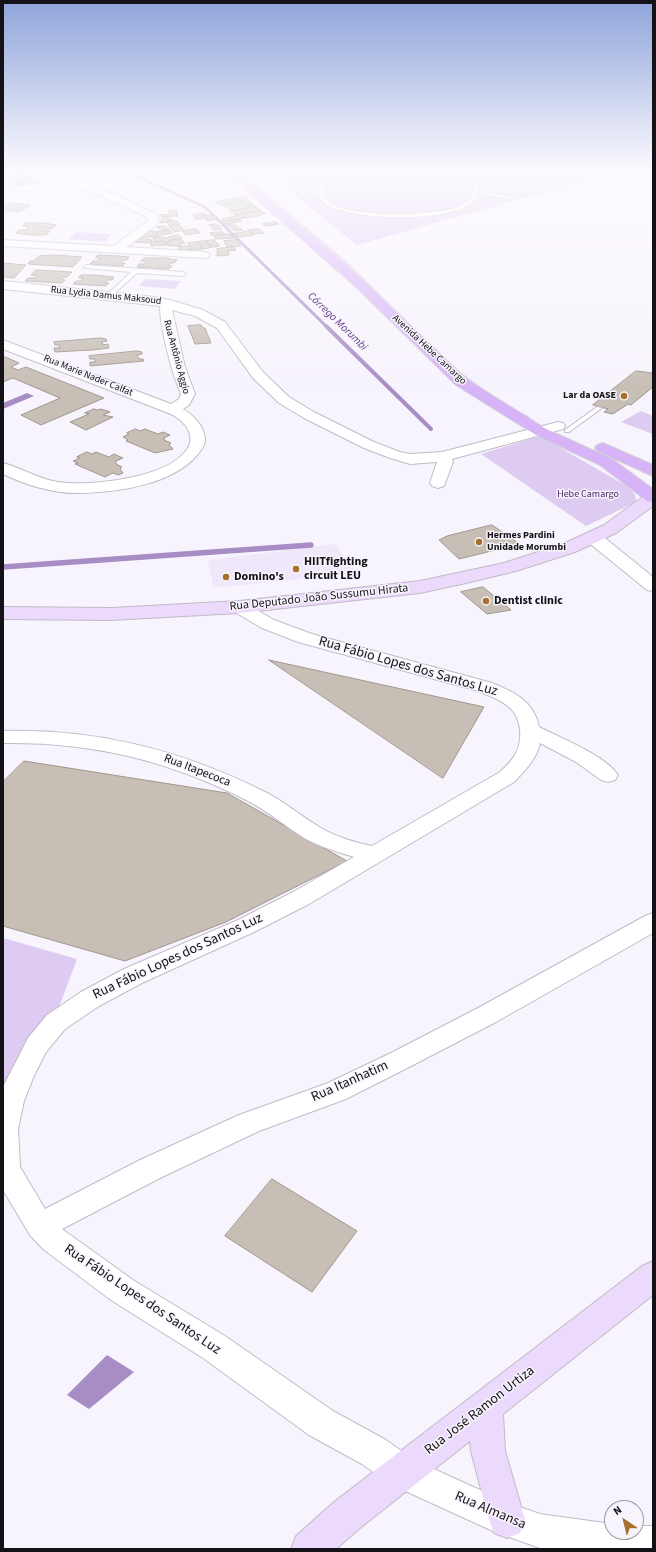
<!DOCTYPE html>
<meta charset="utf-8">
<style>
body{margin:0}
#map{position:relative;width:656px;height:1552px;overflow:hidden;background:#f8f4fd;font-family:"Source Sans 3",sans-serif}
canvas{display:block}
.frame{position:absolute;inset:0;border:4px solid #141216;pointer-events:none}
.north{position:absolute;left:604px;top:1500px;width:40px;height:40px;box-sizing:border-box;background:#f8f4fd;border:1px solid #9d9aa1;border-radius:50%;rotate:325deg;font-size:11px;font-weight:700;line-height:16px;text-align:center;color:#141216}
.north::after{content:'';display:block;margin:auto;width:14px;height:18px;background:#a86f2d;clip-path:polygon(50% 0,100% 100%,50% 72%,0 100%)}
</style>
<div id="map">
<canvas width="656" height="1552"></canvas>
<div class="frame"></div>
<div class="north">N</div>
</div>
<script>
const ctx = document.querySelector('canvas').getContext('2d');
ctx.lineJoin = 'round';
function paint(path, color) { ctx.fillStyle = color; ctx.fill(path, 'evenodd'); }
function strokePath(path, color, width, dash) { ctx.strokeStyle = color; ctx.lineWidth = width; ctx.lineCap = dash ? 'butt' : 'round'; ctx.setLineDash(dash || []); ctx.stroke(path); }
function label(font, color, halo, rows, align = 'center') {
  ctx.font = font + ' "Source Sans 3",sans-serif'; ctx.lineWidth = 3; ctx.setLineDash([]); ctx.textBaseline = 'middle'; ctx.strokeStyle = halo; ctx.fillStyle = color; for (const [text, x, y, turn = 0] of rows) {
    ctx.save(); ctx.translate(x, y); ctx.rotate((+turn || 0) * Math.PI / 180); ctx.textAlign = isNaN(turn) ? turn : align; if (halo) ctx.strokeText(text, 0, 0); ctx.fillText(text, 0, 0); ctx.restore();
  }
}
const built = new Path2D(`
 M335,544L357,573L213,588L208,560Z`);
const green = new Path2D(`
 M234,171H237L252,181L346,261L455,368L497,399L530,417L528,418L461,377L350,268L251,183Z
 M277,171H621L357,245L297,197Z
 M76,232L111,234L105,242L69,239Z
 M145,279L181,281L175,289L139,286Z
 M641,411L653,416V434L621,422Z
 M540,436L630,488L635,495L636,501L630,505L586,526L481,454Z
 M3,938L77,959L3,1157Z`);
const water = new Path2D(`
 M27,393L34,396L3,409V403Z
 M107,1355L134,1372L89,1409L67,1395Z`);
const streamFar2 = new Path2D(`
 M125,171L205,207L327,327`);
const streamFar1 = new Path2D(`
 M326,326L431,429`);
const stream = new Path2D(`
 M3,567L311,545`);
const building = new Path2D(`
 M23,171L29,174L3,179V175Z
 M26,175L33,178L13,183L6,180Z
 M37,179L42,182L19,186L14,183Z
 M244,197L256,207L252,208L236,198Z
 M236,198L242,202L220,205L215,202Z
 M242,202L252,208L231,211L224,205Z
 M11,203L30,205L20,212L3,210V208Z
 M256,207L261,211L235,215L231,211Z
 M176,210L178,216L162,217L160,215L170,214L168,211Z
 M261,211L266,213L261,214L262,215L246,218L242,214Z
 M202,213H204L206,216H202L204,219H195L193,215Z
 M211,215L215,220L207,221L204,216Z
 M241,215L245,218L224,221L222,219Z
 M163,217H168L173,221L160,223Z
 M238,219L242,221L225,224L221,222Z
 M177,221L180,224L170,226L166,222Z
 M276,222L279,224L265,226L263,224Z
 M26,223H44L56,225L51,229L43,228L41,230L50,231L46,235H30L16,233L19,230H26L28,227L23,226Z
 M217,224L222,229L214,230L209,225Z
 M233,224L243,230L236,231L227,225Z
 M179,225L184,230L174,232L169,226Z
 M165,226L170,230L162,231L157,227Z
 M197,229L200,233L186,235L182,231Z
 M259,229L264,233L254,234L249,230Z
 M170,230L173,233L160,235L157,232Z
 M156,231L159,237H142L147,232Z
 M250,231L254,235L238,237L234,234Z
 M223,232L225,234L212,236L210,233Z
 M230,234L234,238L215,239L214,236Z
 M178,235L182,238L168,241L166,238Z
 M164,237L165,241L154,242L153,238Z
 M140,238L152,240L150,243L134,242Z
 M181,239L185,243L180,244L181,246H169L168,241Z
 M214,240L220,246L213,247L206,241Z
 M237,240L241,246L227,247L224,241Z
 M205,241L212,247L204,249L198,242Z
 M167,242L168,245L151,246V243Z
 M197,242L203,249L192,250L188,243Z
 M189,246L191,250H178L179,247Z
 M234,247L236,250L228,251L229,255L217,256V249Z
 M55,255L82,257L73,267L28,264L30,261H34L39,256Z
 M98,255L119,256L129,257L127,260H123L121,263H125L123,266L90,264L93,261H98L100,258H96Z
 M144,258H165L177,260L174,263H170L168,265L172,266L169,269L137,267L139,264H144L147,261H141Z
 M3,263L26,265L14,278L3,277Z
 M36,270L72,272L67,277H63L61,279L65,280L62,283L25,281L28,278H36L38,276L31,275Z
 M81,275H94L114,277L112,280H107L105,283H109L106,286L73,284L76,281H81L83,278H79Z
 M201,325L203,328H205L211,343L195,344L188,326Z
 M101,338L106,339L107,341L102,342L103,345L108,344L109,348L92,350L55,352L54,348H60L59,345H55L54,342Z
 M137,351L142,352V354L137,355L139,359H143L144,361L90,366V362H95V359H90L89,356Z
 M3,356L19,363L11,367L18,370L26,367L104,398L41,425L21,415L60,398L13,378L3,382Z
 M636,371L653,373V387L631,405L628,404L613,414L604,412L608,409L593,405Z
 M94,409L97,410L101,409L110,412L103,415L113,417L86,430L70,422L89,414L85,413Z
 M136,429L140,431L145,429L158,434L163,432L170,435L164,438V440L171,443L169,445L173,449L155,453L126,441L128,440L123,437L129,434L127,433Z
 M87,452L92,454L96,452L109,457L114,454L123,458L116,461V464L122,467L120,469L123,473L118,475L113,473L105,477L75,464L78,463L73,461L80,458L77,457Z
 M492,525L520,544L459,559L439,540L447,536Z
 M483,587L511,610L487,614L461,592Z
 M269,660L484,707L443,778Z
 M24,761L227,793L347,861L226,922L125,961L3,926V782Z
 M272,1179L357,1231L312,1292L225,1236Z`);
const lane = new Path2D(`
 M350,171H356C346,177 325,178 321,192C323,194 324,198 326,200C346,219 434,216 458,207C463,205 467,201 471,198L474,187L460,179L434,171C459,171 469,184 490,193C497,195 505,194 511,198L509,199L487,195L478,189C477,192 477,196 476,198C460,225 344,221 323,202C320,200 318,195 317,192C321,178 338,175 350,171Z
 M87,265L183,272L186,274L183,276L137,273L109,298L106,296L107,295L131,272L85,268L84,267Z
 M597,407L602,408L569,432H565V430Z`);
const street = new Path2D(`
 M43,171H56L125,199L158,215L159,217L157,224L127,247L204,252L208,253L210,255L208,257L204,258L3,246V240L115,246L123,239L148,221V218L117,203L45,173Z
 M3,184L12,187L13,189L8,192L3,191Z
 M3,281L154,297L170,300L203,310L225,322L263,372L289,397L314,412L374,442L400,452L410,454L442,452L558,422L563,423L565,426L563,429L452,459L453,462L444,486L438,488L432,486L430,483L437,462L410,464L390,458L364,448L304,418L279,403L253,378L217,328L195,316L172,310L185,367L195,394L189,405L183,409C192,414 202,424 204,434C207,442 203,448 198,454C174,484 119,492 83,493C55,494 28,486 3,474V463C22,468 38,479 58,482C88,487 179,478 190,443C193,430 181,419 171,414L3,349V340L171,404L179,399L181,394C172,373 160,329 160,306L3,289Z
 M594,533L600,534L653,577V591L647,590L588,542L586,538L588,534Z
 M239,602L245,603L274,620L312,634L492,683C514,692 534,701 539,727C561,738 606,756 618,775L615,780L608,782L601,780L576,762L540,743C537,758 525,771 514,782L309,904L254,932L142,983L99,1006L65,1029L46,1052L33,1078L24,1101L18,1129L20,1167L45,1209L140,1160L239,1115L328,1083L393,1052L478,1008L645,916L653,913V933L496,1022L411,1066L346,1099L259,1131L160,1178L62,1229L133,1280L225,1336L333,1411L386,1440L414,1460L511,1504L540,1514L612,1524V1532H636V1526H653V1549L540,1548L495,1532L390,1484L362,1464L309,1435L203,1358L111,1300L43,1249L30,1235L3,1190V1087L28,1038L47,1015L81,992L124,969L238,920L293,892L354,857C338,852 321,847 306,839C286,827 268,811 248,801C168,760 92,742 3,743V731C96,729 178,749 261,790C283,800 300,816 321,828C336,837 354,842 372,846L500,772C505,767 511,762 514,756C524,742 522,718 509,707C500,699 489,696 478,691L298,642L262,628L233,611L230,607L233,603Z`);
const secondary = new Path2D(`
 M653,493V506L616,533L575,552L516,571L466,583L420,593L239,613L111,620L3,619V607L111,608L239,601L420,581L504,563L563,544L604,525L647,494Z
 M653,1261V1295L503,1414L505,1451L525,1520L520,1533L507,1538L494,1533L489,1520L471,1451L470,1441L360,1528L336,1549H291L296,1536L334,1502L642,1266Z`);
const primary = new Path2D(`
 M222,171H233L254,186L364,281L466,379L546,429L612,459L653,489V502L647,501L600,465L536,435L456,385L356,287L246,190Z
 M603,443L653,465V476L597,451L595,448L597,445Z`);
const markers = [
 [624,396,4,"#a86f2d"],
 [479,542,4,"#a86f2d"],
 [296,569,4,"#a86f2d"],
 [226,577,4,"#a86f2d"],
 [486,601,4,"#a86f2d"]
];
const farStreetnames = [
 ["Rua Lydia Damus Maksoud",106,296,6],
 ["Avenida Hebe Camargo",429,350,43],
 ["Rua Antônio Aggio",176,357,75],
 ["Rua Marie Nader Calfat",88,376,22]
];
const farPoinames = [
 ["Lar da OASE",616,396],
 ["Hermes Pardini",487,536,"left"],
 ["Unidade Morumbi",487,548,"left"]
];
const farParknames = [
 ["Hebe Camargo",588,495]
];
const farWaternames = [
 ["Córrego Morumbi",337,322,44]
];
const poiNames = [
 ["HIITfighting",304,562],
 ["circuit LEU",304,576],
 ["Domino's",234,577],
 ["Dentist clinic",494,601]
];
const streetNames = [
 ["Rua Deputado João Sussumu Hirata",319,598,-6],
 ["Rua Itapecoca",197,771,21]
];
const nearStreetnames = [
 ["Rua Fábio Lopes dos Santos Luz",408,667,16],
 ["Rua Fábio Lopes dos Santos Luz",178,957,-25],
 ["Rua Itanhatim",350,1082,-24],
 ["Rua Fábio Lopes dos Santos Luz",142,1300,34],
 ["Rua José Ramon Urtiza",480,1411,-38],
 ["Rua Almansa",490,1511,23]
];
paint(built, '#f0e8fa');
paint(green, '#ddcbf2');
paint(water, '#a88dc5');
strokePath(streamFar2, '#a88dc5', 3);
strokePath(streamFar1, '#a88dc5', 4);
strokePath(stream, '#a88dc5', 5.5);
paint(building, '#c7beb5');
strokePath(building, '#9f968d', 1);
strokePath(lane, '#c0bbc6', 2);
strokePath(street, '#c0bbc6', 2);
strokePath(secondary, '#c0bbc6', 2);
strokePath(primary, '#d5d4d5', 2);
paint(lane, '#fff');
paint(street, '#fff');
paint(secondary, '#ebdafb');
paint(primary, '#d7b4f8');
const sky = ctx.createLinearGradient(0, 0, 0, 388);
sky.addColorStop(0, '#8ea4da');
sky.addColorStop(0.44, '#fcfafe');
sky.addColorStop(1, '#fcfafe00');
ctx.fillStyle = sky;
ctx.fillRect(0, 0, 656, 388);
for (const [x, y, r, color] of markers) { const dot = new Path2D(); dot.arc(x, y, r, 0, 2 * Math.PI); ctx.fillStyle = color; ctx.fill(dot); strokePath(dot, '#f8f4fd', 1.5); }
label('10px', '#141216', '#f8f4fd', farStreetnames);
label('bold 10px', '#141216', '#f8f4fd', farPoinames, 'right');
label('10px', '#441f61', '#f8f4fd', farParknames);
label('italic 11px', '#643f85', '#f8f4fd', farWaternames);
label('bold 12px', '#141216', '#f8f4fd', poiNames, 'left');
label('12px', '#141216', '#f8f4fd', streetNames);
label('14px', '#141216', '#f8f4fd', nearStreetnames);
</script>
